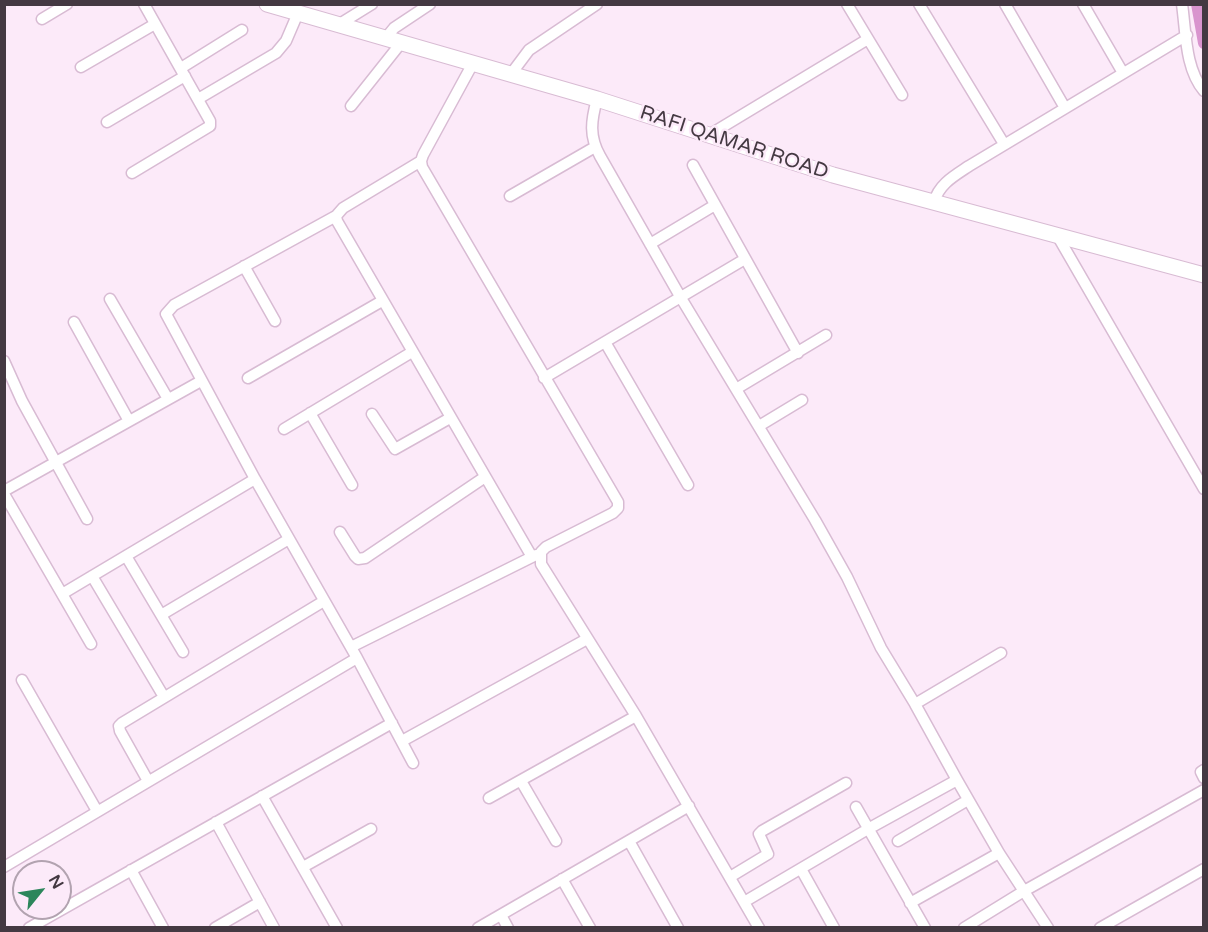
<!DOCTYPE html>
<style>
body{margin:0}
#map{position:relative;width:1208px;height:932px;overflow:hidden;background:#fceaf9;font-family:"Varela Round",sans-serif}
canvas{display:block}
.frame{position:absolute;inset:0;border:6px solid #443942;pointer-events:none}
.north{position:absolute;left:12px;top:860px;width:60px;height:60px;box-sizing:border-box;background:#fceaf9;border:2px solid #b2a3b0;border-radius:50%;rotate:60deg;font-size:16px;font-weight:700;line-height:24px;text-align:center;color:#443942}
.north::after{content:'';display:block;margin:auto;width:21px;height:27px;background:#2c865b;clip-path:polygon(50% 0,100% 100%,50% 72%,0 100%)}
</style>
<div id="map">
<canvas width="1208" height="932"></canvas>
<div class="frame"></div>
<div class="north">N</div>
</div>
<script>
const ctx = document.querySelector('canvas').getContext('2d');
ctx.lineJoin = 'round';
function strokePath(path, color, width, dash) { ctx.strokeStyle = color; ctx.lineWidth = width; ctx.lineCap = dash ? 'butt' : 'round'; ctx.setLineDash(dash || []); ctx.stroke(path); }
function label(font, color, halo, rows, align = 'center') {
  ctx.font = font + ' "Varela Round",sans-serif'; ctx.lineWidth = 5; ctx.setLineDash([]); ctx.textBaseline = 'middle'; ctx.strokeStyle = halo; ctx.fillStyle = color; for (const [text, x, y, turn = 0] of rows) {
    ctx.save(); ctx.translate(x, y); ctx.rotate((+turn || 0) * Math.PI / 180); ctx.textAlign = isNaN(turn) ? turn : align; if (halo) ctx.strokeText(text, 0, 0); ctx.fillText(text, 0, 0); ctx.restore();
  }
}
const canal = new Path2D(`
 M1197,4L1204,43`);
const street = new Path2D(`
 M847,4L902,95
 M919,4L1004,144
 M1005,4L1065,108
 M1083,4L1123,73
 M1182,4C1186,32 1185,69 1204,91
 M42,19L67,4
 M338,25L372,4
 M385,39L394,28L430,4
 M472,65L423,155L421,161L422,167L618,502V508L613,513L546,547L541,552V564L636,716L759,928
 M81,67L155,24
 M181,68L242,30
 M511,74L529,50L597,4
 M198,99L276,53L286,41L298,13
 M597,99C591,121 589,136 600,156L681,298L815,520L847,577L881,648L915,704L957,780L999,853L1048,928
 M351,106L401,43
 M107,122L185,76
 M709,135L868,39
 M421,161L343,208L336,216L337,221L532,557
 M693,165L798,353
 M132,173L210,126V121L144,4
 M510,196L595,147
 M934,202C939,184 954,176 969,166L1187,35
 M336,216L174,305L166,314L255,479L357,658L413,763
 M1057,235L1204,489
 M650,244L715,205
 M244,266L275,321
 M110,299L168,399
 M74,322L129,421
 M605,342L688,485
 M4,361L22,401L87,519
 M248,378L382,301
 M544,378L745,259
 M736,389L826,335
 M310,413L352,485
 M372,414L395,449L450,418
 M759,426L802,400
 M284,429L412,352
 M4,491L201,381
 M4,494L91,644
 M340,532L355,556L358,559L365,558L485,477
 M126,556L183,652
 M92,576L164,697
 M62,594L255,479
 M161,615L289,539
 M351,647L536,555
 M22,680L97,811
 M915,704L1001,653
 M402,741L587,639
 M1204,770L1201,772L1204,778
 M148,781L120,731L119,726L122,723L324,601
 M521,781L556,841
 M262,796L337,928
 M489,798L636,716
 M856,807L925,928
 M216,822L274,928
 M629,841L678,928
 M898,841L968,800
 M4,867L357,658
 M303,867L371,829
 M801,869L834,928
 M131,870L163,928
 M730,877L768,854L759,834L762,831L846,783
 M562,879L590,928
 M744,902L868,829L957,780
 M910,903L999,853
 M501,915L508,928
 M29,928L392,723
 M215,928L260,902
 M478,928L689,806
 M964,928L1024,891L1204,790
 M1100,928L1204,869`);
const secondary = new Path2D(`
 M267,4L597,99L833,175L1204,275`);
const streetNames = [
 ["RAFI QAMAR ROAD",734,143,18]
];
strokePath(canal, '#d994ce', 12);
strokePath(street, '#d8bbd3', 13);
strokePath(secondary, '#d8bbd3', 17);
strokePath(street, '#fff', 10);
strokePath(secondary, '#fff', 15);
label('20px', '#443942', '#fceaf9', streetNames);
</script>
